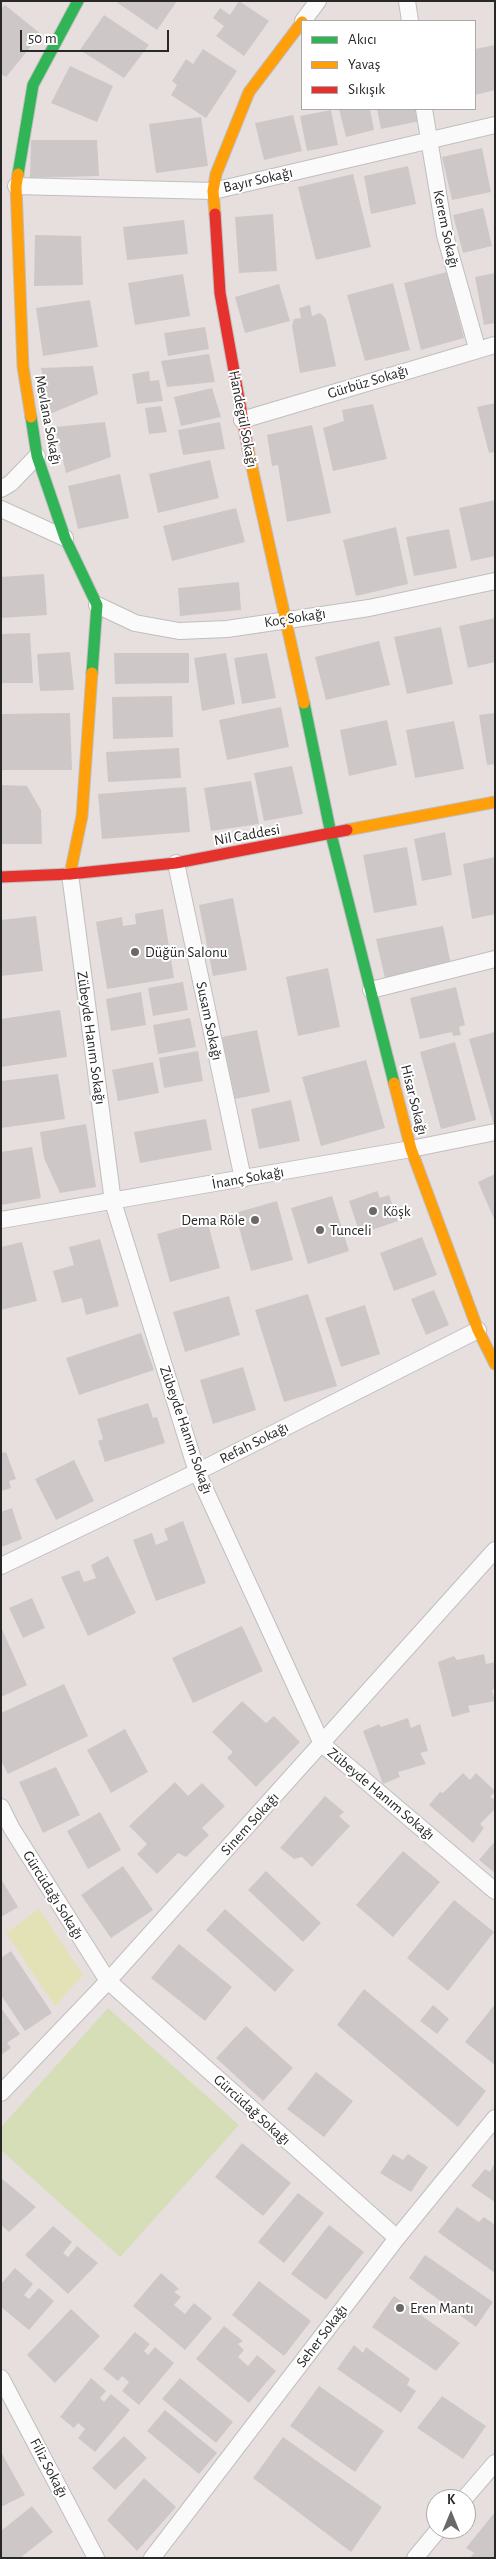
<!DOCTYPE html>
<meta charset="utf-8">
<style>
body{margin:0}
#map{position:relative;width:496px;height:2559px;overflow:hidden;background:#e6dfde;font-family:"Alegreya Sans",sans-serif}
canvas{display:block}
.frame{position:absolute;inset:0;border:2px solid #282828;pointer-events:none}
.legend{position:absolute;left:301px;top:20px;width:175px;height:90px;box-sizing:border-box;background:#fff;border:1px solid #a9a9a9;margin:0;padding:6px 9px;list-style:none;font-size:15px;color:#282828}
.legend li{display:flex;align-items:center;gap:10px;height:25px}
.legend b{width:25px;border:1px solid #a9a9a9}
.north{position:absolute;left:426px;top:2489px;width:50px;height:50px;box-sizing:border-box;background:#fff;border:1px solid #a9a9a9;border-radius:50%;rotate:0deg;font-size:14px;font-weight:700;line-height:20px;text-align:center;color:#282828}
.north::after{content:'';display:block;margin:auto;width:18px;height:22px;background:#6a6868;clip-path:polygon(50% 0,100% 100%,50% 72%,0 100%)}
.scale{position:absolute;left:20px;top:30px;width:149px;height:22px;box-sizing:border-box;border:2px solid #282828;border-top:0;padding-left:6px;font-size:15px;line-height:18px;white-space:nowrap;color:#282828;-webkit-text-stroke:4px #fff;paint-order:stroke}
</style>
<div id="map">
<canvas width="496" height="2559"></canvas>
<div class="frame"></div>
<ul class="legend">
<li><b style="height:6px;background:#30b455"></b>Akıcı</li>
<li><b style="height:6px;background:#ff9f0a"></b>Yavaş</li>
<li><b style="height:6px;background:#e5322d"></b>Sıkışık</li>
</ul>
<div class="north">K</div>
<div class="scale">50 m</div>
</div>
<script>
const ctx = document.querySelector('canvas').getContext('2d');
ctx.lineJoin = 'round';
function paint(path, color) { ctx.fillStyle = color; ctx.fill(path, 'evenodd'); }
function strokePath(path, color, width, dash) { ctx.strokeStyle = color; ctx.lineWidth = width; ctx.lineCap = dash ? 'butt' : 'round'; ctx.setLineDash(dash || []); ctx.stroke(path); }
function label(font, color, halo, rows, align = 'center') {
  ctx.font = font + ' "Alegreya Sans",sans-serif'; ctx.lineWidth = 4; ctx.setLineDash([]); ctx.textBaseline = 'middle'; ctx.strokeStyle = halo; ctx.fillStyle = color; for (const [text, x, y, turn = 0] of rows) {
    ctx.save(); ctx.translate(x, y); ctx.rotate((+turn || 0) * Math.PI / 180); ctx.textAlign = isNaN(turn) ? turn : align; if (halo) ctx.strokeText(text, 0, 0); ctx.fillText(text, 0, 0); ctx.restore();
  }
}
const green = new Path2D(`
 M108,2008L239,2125L120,2257L1,2150V2127Z`);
const pitch = new Path2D(`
 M39,1909L83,1975L55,2006L6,1933Z`);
const building = new Path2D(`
 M115,1H177L157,30Z
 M239,1L269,21L244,56L216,36L224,26L213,18L220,8L230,15Z
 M5,5L41,34L6,77L1,74V9Z
 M104,15L149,45L124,78L80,50Z
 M495,45V90L475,95V49Z
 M203,49L237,71L206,118L171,95L177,85L172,81L186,59L193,64Z
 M70,66L113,86L97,122L51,103Z
 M339,109H370L374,130L346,137Z
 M377,109H418L420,121L381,129Z
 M331,110L338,145L307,151L300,116Z
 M293,115L302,151L264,160L255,123Z
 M201,117L208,166L156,173L149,124Z
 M31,140H97L99,176L30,178Z
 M482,148L491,192L452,200L442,157Z
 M408,166L416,204L371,214L364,176Z
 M353,174L371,247L316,260L298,187Z
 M483,208L492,246L463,253L453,215Z
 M273,214L277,271L239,273L235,217Z
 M184,220L188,254L127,260L123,227Z
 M35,235L81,236L83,285L34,286Z
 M447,272L464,338L421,350L404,283Z
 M495,273V323L484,325L475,277Z
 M183,274L190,316L135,325L128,283Z
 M393,283L410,350L365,361L347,295Z
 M279,284L290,321L245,333L235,297Z
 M90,300L98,347L43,356L36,308Z
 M310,305L312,316L320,313L326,319L336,366L300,373L292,326L294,319L301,318L299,308Z
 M205,327L209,349L168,356L164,333Z
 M209,354L215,382L167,387L161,361Z
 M93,366L98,394L50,414L41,368Z
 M149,371L150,381L159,380L163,401L137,404L132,374Z
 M212,388L221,417L181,426L174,397Z
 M495,403V452L489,453L477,407Z
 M373,404L387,459L333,471L323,428L344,421L342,410Z
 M161,406L167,432L149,434L145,408Z
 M105,422L111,457L66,473L55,427Z
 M220,422L225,449L183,455L178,430Z
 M312,425L331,513L287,522L278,465L272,466L267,435Z
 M210,460L219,498L158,513L149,474Z
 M120,474L129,518L78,529L68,486Z
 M495,500V556L471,561L459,508Z
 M236,508L245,542L172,561L163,526Z
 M396,527L408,584L356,596L343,540Z
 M449,529L457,568L414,576L406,537Z
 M44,574L47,615L1,618V577Z
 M239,582L241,610L180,616L178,588Z
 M495,618V662L468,668L459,626Z
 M441,627L453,684L407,694L394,637Z
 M30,633L33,683H1V634Z
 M379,641L390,685L326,700L315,657Z
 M70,652L74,690L40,691L37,654Z
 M114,653H189V683L115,684Z
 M226,653L235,704L202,711L194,658Z
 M267,653L276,698L242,704L234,658Z
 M172,696L173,737L113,739L112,697Z
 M281,707L289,747L227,760L219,720Z
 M70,713L72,770H1V714Z
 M495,713V764L487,765L479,715Z
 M387,720L397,765L349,776L340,730Z
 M454,721L464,769L415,778L406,730Z
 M179,748L181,778L108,782L106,752Z
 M292,766L303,814L264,821L254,773Z
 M251,781L259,824L211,831L204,788Z
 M2,785L27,786L41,810L42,844H1Z
 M186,787L190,832L102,839L98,794Z
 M445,832L452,875L422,881L414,839Z
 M407,847L417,905L374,913L363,855Z
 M495,857V914L472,919L463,864Z
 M233,898L247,970L213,976L199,905Z
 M163,909L174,978L107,989L96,922L122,917L123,926L136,924L135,914Z
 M36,916L43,971L1,976V920Z
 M443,926L451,965L385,978L376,939Z
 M328,968L340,1027L298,1036L286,977Z
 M183,982L188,1010L153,1016L148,988Z
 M456,987L465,1025L459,1027L461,1035L453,1036L452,1032L420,1039L410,998Z
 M141,992L146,1025L111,1031L106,999Z
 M60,1010L67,1057L1,1067V1019Z
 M190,1018L196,1047L158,1054L153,1025Z
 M257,1030L270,1092L235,1099L222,1037Z
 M495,1032V1122H493L469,1039Z
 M455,1042L476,1120L441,1129L420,1052Z
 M198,1051L203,1081L164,1088L159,1058Z
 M366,1060L385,1128L321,1146L302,1077Z
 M153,1062L159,1093L118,1101L112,1070Z
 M58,1074L65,1119L1,1128V1081Z
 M291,1100L300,1141L259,1149L251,1109Z
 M206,1119L212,1150L140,1163L134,1132Z
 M86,1124L96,1187L60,1193L44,1158L40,1132Z
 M32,1147L41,1198L1,1205V1152Z
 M495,1174V1221L478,1182Z
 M377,1191L380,1198L389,1195L398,1221L360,1234L349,1201Z
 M332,1196L349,1251L308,1264L291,1208Z
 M277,1201L293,1260L251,1271L235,1213Z
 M207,1220L220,1268L170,1282L157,1234Z
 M422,1237L437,1275L394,1291L380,1253Z
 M100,1239L119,1306L86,1315L82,1298L62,1303L53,1271L74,1265L69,1247Z
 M22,1242L37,1301L1,1310V1247Z
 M434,1290L449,1325L426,1335L411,1299Z
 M308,1294L337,1386L284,1402L255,1310Z
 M229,1296L240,1335L185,1352L173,1312Z
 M365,1305L380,1354L341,1367L325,1318Z
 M141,1333L154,1370L79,1395L66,1358Z
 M243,1367L256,1410L213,1424L200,1380Z
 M148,1403L153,1418L157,1417L165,1443L105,1462L98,1441L103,1439L97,1419Z
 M6,1452L16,1479L9,1481L11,1488L1,1491V1453Z
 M74,1460L94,1501L56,1520L35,1479Z
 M12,1508L22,1539L1,1547V1512Z
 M183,1521L206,1583L156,1601L133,1540L152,1533L156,1545L168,1540L164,1529Z
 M108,1556L136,1613L88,1636L61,1577L79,1570L84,1582L96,1578L91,1565Z
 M32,1598L45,1628L23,1638L9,1608Z
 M242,1626L263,1671L193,1703L172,1658Z
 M1,1627L27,1685L1,1697Z
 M484,1654L486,1664L495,1662V1689L492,1690L495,1701L468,1706L470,1712L452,1717L438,1662L454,1656L457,1660Z
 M64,1684L88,1736L8,1774L1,1760V1713Z
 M242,1701L266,1723L274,1716L300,1742L256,1787L227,1758L233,1752L212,1732Z
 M408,1718L411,1728L420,1724L428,1751L420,1753L426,1764L398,1772L400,1777L383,1784L363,1731L379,1724L381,1727Z
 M125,1729L148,1772L111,1793L87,1750Z
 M56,1767L80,1815L43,1833L19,1782Z
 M463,1773L470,1780L476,1773L495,1791L490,1797L495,1800V1809L480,1824L484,1828L473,1843L429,1805L440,1792L443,1793Z
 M175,1782L188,1796L202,1783L225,1806L202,1828L209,1835L186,1857L178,1853L157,1874L137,1854L147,1844L129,1826Z
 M325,1796L344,1812L339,1816L350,1826L312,1867L302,1857L294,1859L280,1848Z
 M100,1812L121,1850L88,1869L67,1831Z
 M495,1841V1873L479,1860Z
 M403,1851L440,1882L393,1937L356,1905Z
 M123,1866L153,1910L111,1938L81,1895Z
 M266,1871L321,1923L303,1942L248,1890Z
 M1,1879L18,1907L1,1917Z
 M454,1900L494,1932L448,1991L407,1958Z
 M225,1909L294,1970L275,1992L206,1930Z
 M179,1944L232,1987L205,2021L151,1978Z
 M11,1951L52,2013L25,2031L1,1995V1958Z
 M364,1989L486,2091L458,2127L337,2025Z
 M495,2004V2065L465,2042Z
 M433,2005L449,2019L437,2034L420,2021Z
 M1,2008L20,2034L7,2043L11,2048L1,2055Z
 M246,2026L293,2068L263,2101L216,2058Z
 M316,2072L353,2101L324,2137L287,2109Z
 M242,2143L291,2183L263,2216L215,2177Z
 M393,2154L403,2160L408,2154L428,2167L411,2192L380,2173Z
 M495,2162V2202L471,2186L485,2169L490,2172Z
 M1,2178L36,2207L9,2232L1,2225Z
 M298,2193L324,2213L284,2263L258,2242Z
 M457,2207L479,2222L484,2217L495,2225V2273L438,2232Z
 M329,2225L364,2252L326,2300L291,2274Z
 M53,2226L72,2242L63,2253L68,2257L77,2246L98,2263L68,2294L25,2255Z
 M425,2255L493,2302L476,2327L409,2278Z
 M15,2268L33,2284L24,2295L29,2299L39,2288L54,2301L29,2330L1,2307V2284Z
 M161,2273L179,2289L174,2292L181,2297L174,2305L185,2314L194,2303L212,2318L185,2350L133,2306Z
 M259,2281L311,2321L284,2356L232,2315Z
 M394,2296L460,2343L436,2371L372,2327Z
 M71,2309L100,2336L55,2383L27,2355Z
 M224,2326L243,2341L238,2344L244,2350L238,2357L248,2366L257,2355L276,2371L249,2403L196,2359Z
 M135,2332L150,2344L144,2351L148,2355L155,2347L174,2363L139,2405L122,2391L129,2382L122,2376L118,2381L103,2369Z
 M354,2345L363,2353L366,2347L410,2379L407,2385L416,2391L401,2413L337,2369Z
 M91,2378L106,2391L100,2398L104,2402L111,2394L130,2410L95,2452L78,2438L85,2429L78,2423L74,2428L60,2417Z
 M180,2378L233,2422L216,2443L162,2399Z
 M319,2386L384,2431L355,2472L290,2426Z
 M442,2396L486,2426L463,2459L417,2428Z
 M165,2410L217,2453L199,2474L147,2431Z
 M124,2436L147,2458L115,2490L92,2468Z
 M283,2437L382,2507L351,2552L253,2478Z
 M1,2452L25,2495L1,2507Z
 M144,2478L176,2507L137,2551L107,2520Z
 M32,2506L53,2532L20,2558H1V2531Z
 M495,2512V2558H470L474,2553L466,2548Z`);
const street = new Path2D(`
 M407,1L410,21
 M303,21L318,1
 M424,109L445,235L477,348
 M16,186L213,191L495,125
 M242,420L495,345
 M1,489L11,483L37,456
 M1,509L65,538
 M97,605L135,623L179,631L227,629L369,608L495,581
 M176,863L243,1179
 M70,874L113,1202L197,1472L322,1744L495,1891
 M371,990L495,959
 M1,1220L411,1149L495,1132
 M1,1566L197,1472L478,1330
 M1,1807L12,1829L108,1981L397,2238
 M1,2093L108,1981L495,1550
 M1,2378L96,2558
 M464,2499L495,2463
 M152,2558L397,2238L495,2118
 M415,2558L439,2529`);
const fast = new Path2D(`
 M18,174L33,85L78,1
 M31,417L37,456L65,538L97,605L92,673
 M304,703L331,834L394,1083`);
const slow = new Path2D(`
 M18,174L16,186L23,367L31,417
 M215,214L213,191L216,174L249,92L302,22
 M248,449L304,703
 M347,830L495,802
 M70,874L82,816L92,673
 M394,1083L411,1149L478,1330L495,1364`);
const jam = new Path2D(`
 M215,214L220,293L248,449
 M1,877L70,874L176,863L347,830`);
const markers = [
 [135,952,5,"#6a6868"],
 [373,1211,5,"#6a6868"],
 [255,1220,5,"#6a6868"],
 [320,1230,5,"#6a6868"],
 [400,2308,5,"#6a6868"]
];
const streetNames = [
 ["Bayır Sokağı",258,180,-13],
 ["Kerem Sokağı",446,229,78],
 ["Gürbüz Sokağı",368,382,-17],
 ["Handegül Sokağı",243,419,79],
 ["Mevlana Sokağı",48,420,79],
 ["Koç Sokağı",295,618,-9],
 ["Nil Caddesi",247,835,-10],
 ["Susam Sokağı",209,1021,78],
 ["Zübeyde Hanım Sokağı",91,1038,82],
 ["Hisar Sokağı",414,1100,76],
 ["İnanç Sokağı",248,1178,-10],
 ["Zübeyde Hanım Sokağı",186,1430,71],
 ["Refah Sokağı",254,1443,-27],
 ["Zübeyde Hanım Sokağı",381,1794,40],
 ["Sinem Sokağı",250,1824,-48],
 ["Gürcüdağı Sokağı",53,1895,58],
 ["Gürcüdağ Sokağı",252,2110,42],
 ["Seher Sokağı",322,2336,-53],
 ["Filiz Sokağı",49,2468,62]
];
const poiNames = [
 ["Düğün Salonu",145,952],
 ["Köşk",383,1211],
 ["Dema Röle",245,1220,"right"],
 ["Tunceli",330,1230],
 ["Eren Mantı",410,2308]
];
paint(green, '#d6deb8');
paint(pitch, '#e2e2b6');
paint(building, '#cdc8c7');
strokePath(street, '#c0bebf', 18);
strokePath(fast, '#c0bebf', 13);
strokePath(slow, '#c0bebf', 13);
strokePath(jam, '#c0bebf', 13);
strokePath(street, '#fbfafa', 16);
strokePath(fast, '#30b455', 11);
strokePath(slow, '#ff9f0a', 11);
strokePath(jam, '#e5322d', 11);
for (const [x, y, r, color] of markers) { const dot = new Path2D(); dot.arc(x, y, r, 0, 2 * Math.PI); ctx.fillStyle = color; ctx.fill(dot); strokePath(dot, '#fff', 2); }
label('15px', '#282828', '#fff', streetNames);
label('15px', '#282828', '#fff', poiNames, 'left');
</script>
